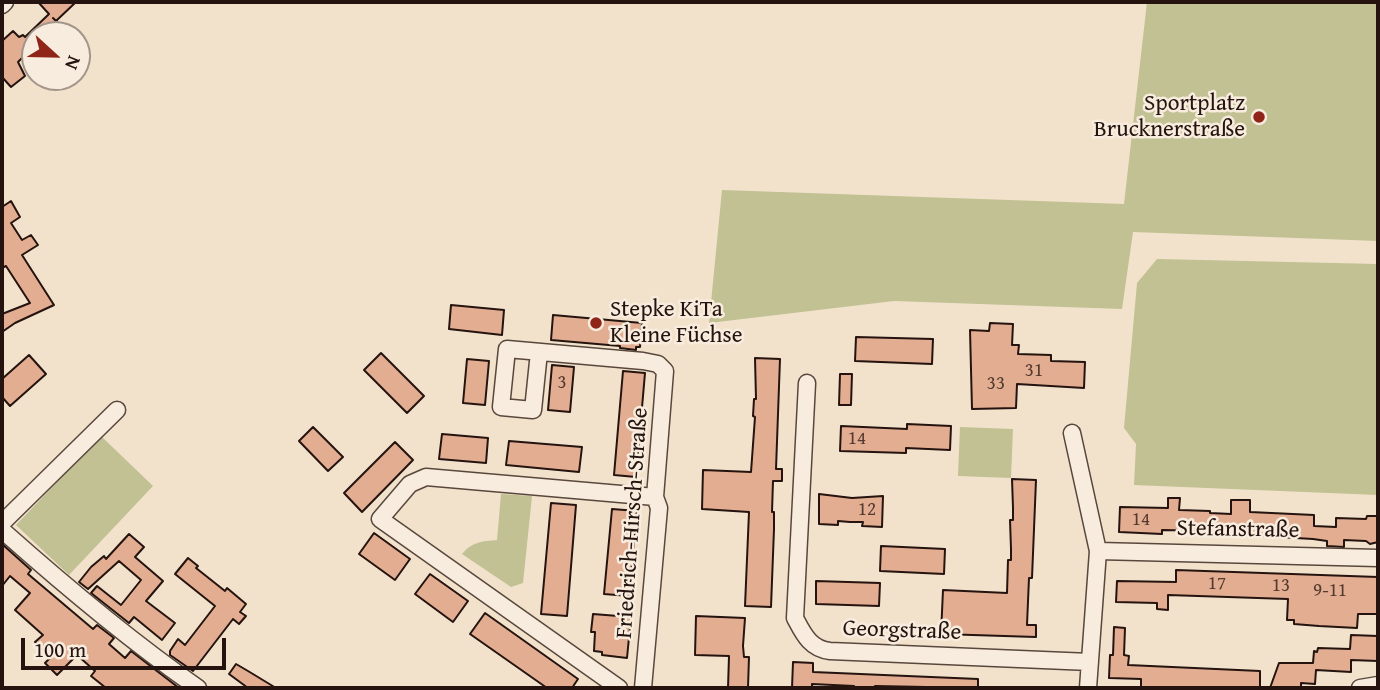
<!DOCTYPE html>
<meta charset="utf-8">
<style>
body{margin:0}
#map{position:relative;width:1380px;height:690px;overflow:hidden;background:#f2e2cb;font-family:"Gentium Book Plus",serif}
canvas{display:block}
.frame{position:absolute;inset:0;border:4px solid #24130e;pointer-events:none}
.north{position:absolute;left:21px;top:21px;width:70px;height:70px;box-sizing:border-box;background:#f7ecdd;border:2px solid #a3958a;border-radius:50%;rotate:112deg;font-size:19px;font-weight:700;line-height:28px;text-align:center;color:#24130e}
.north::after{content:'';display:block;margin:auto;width:24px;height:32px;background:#8f2418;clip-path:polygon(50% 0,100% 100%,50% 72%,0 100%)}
.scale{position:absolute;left:21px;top:638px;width:205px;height:32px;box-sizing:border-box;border:4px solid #24130e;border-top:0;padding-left:9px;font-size:21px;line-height:24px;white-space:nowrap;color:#24130e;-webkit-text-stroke:5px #f7ecdd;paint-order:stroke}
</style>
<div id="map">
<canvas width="1380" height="690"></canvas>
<div class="frame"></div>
<div class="north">N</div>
<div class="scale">100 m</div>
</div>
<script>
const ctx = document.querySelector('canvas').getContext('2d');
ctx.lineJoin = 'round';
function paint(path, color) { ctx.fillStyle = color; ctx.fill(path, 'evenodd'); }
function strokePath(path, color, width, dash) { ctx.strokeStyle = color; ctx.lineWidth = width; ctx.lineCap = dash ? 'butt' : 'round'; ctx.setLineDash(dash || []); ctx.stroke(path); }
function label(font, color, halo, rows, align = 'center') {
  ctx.font = font + ' "Gentium Book Plus",serif'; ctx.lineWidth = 5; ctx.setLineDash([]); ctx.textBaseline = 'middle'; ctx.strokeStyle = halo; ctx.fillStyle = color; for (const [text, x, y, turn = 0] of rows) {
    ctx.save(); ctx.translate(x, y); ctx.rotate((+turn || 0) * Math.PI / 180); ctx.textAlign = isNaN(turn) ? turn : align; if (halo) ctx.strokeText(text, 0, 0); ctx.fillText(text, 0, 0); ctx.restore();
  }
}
const green = new Path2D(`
 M1147,2H1378V241L1133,232L1122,309L894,301L709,323L722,190L1124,204Z
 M1157,259L1378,264V495L1134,485L1136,444L1124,428L1137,283Z
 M960,427L1013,429L1011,478L958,476Z
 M101,436L153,486L69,575L16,525Z
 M501,494L532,496L523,583L511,587L462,554C472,542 482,541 497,540Z`);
const building = new Path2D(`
 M38,2H76L56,21L53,18L57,22L44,35H35L33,47L18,62L25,76L11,87L2,77V41L13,31L19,37L23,35L25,37L49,14Z
 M11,201L20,217L11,223L22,240L31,235L38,245L22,255L54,305L15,323L2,332V314L30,303L6,266L2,268V207Z
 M451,305L504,310L502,335L449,329Z
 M553,315L642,323L640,347H636V350L620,348V346L551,340Z
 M990,323L1013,324L1012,345H1019L1018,354L1051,355V361L1085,362L1084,388L1017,384L1016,408L972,409L970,330L989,331Z
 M856,337L933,339L932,364L855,361Z
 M381,353L424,396L407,413L364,370Z
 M29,355L46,374L10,406L2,397V379Z
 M755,358L780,359L776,469H782V481H773L772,512H774V529L771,607L745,606L749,512L702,509L703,470L751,472L755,417L753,416L754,399H756Z
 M467,359L489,361L485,405L463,403Z
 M552,365L574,367L570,412L548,410Z
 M623,371L645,373L636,477L614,475Z
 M840,374H852L851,405H839Z
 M907,424L951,426L950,450L906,448V453L840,451L841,426L907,429Z
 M313,427L343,457L328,471L299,441Z
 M442,434L488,438L486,463L439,459Z
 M509,441L582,447L579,472L506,465Z
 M395,442L413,460L362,512L344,493Z
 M1012,479L1036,480L1032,578H1029L1027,625H1036V637L941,634L943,590L1007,593L1008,560H1011V549L1010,520H1013V508Z
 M819,494L852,498L883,496L882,527L862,526L863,522H850L838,521V525L819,524Z
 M1168,498H1180L1179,510L1210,511V513L1231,514V500H1250V512L1314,515V526L1336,527V518L1366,519L1367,516H1378V542L1370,544L1366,541L1344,540V547L1327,546V541L1313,539L1209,533V531L1162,530V534L1119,532L1120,507L1168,508Z
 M551,503L576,505L567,616L541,614Z
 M612,509L637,511L629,596L604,594Z
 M374,533L410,559L395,580L359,554Z
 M129,534L144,547L135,557L163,581L146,601L175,623L162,640L134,617L129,623L91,593L97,586L121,605L141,580L119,561L88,589L79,582L91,567L104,556L106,559Z
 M2,544L31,570L28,574L93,629L97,625L114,638L109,644L125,658L131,651L179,688H106L91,676L95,671L77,655L57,675L45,663L51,657L35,642L43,635L15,610L30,593L10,576L2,586Z
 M881,546L945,549L944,574L880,571Z
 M188,558L198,566L196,568L225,591L227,588L246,604L240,612L246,616L239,624L233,619L193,671L170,655V651L178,639L185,645L215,606L175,574Z
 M1176,570L1378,577V614H1358L1357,628L1319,626L1294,624V620H1287L1288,599L1168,595V610L1157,609V603L1116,602L1117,581L1176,582Z
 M430,574L468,601L453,622L415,594Z
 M816,581L880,583L879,606L816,604Z
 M485,613L578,679L572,688H547L470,634Z
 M593,614L631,617L627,658L602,655V652L594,651L595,632H591Z
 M696,616L745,618L743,646L744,657H749L748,688H728L729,656L695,655Z
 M1114,627L1125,628L1124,655L1129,656L1128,665L1260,671V688H1141V679L1109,678L1110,655H1113Z
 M1351,635L1378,636V661L1351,660V672L1316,670L1315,684L1301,683V688H1270L1279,663H1313L1314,651L1317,652L1318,648L1350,649Z
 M793,662L813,663V672L978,679V688L875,686V688H854V686L812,684V688H792Z
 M236,664L248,671L276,688H248L229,674Z`);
const minor = new Path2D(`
 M2,5L5,2
 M539,352L533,410L501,407L507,349L643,361L658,364L665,371L655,497L659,508L643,688
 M807,383L795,618C803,633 810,649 830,651L1090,662
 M1072,433L1098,551L1088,688
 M2,523L117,410
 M2,530C65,586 129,640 198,688
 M1098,551L1378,558
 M619,688L380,519L410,484L426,477L655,497
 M1360,688L1378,685`);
const markers = [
 [1259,117,7,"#8f2418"],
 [596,323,7,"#8f2418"]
];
const numberNames = [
 ["31",1034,371],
 ["3",562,383],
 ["33",996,384],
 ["14",857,439],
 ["12",867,510],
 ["14",1141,520],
 ["17",1217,584],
 ["13",1281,586],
 ["9-11",1330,591]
];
const poiNames = [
 ["Sportplatz",1245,104],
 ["Brucknerstraße",1245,130],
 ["Stepke KiTa",610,310,"left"],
 ["Kleine Füchse",610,336,"left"]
];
const streetNames = [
 ["Friedrich-Hirsch-Straße",633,523,-86],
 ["Stefanstraße",1238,530,1],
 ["Georgstraße",902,631,2]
];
paint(green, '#c1c193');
paint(building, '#e3ad92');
strokePath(building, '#24130e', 2);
strokePath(minor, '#58473d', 19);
strokePath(minor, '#f7ecdd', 16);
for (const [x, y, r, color] of markers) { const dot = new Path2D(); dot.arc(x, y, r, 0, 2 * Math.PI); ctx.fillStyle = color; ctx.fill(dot); strokePath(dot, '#f7ecdd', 2.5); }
label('19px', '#543a2f', null, numberNames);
label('23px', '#24130e', '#f7ecdd', poiNames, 'right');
label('23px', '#24130e', '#f7ecdd', streetNames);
</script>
